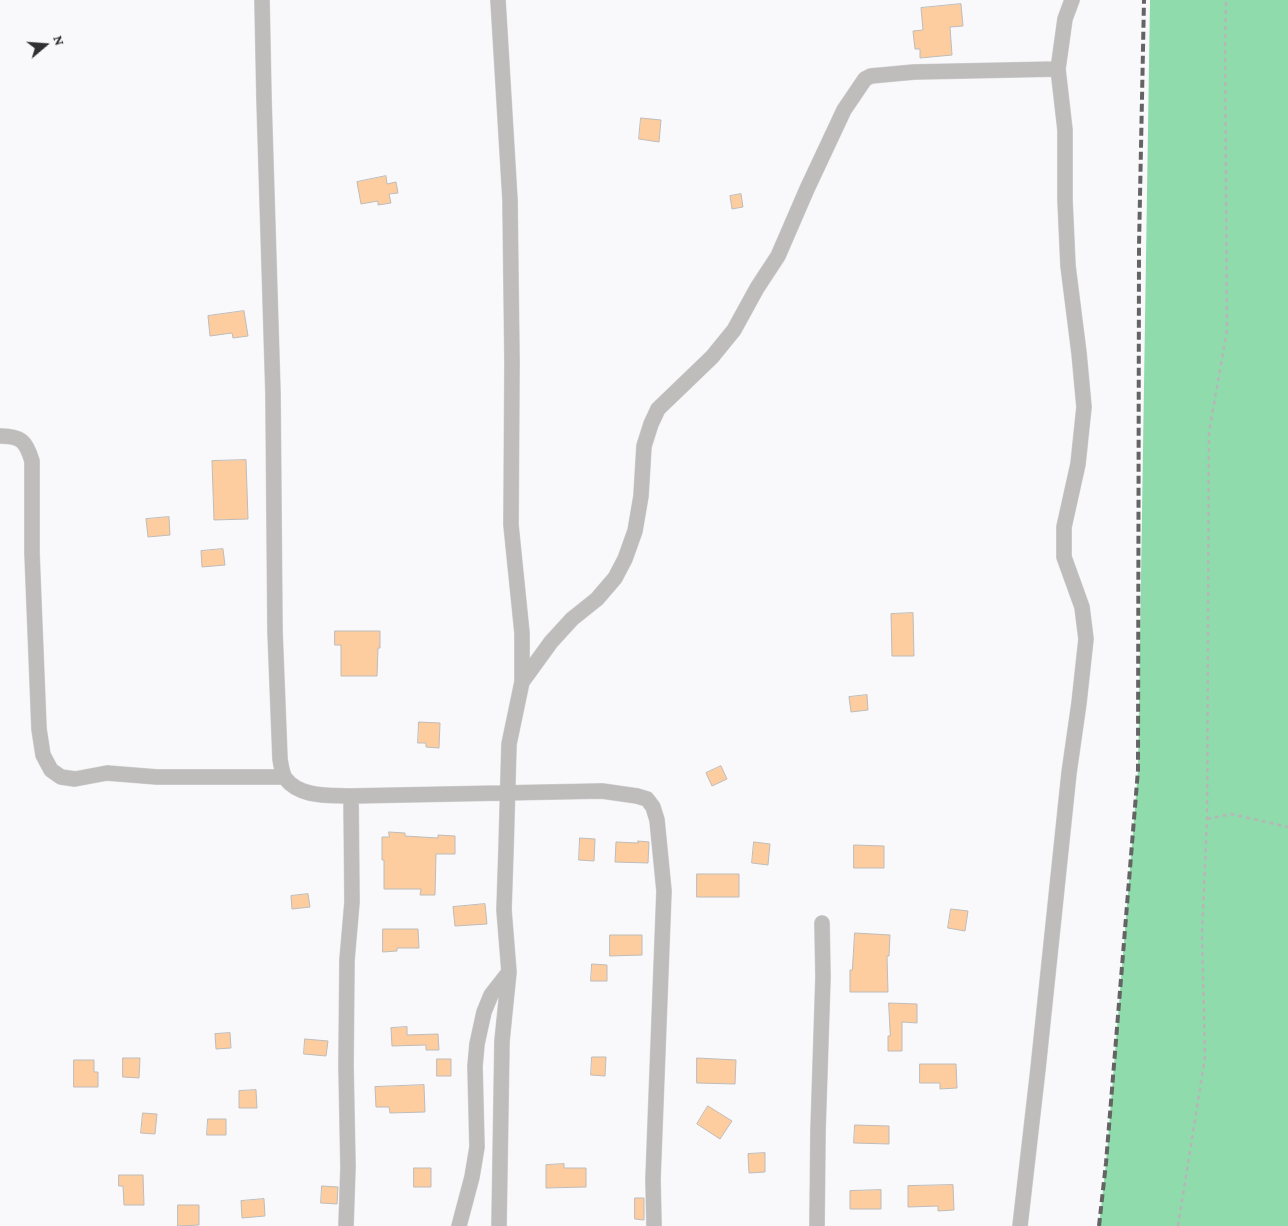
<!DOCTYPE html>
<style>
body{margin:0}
#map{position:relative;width:1288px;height:1226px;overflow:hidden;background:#f9f9fc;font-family:"Crimson Pro",serif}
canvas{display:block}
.north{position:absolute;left:20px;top:20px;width:50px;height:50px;-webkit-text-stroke:4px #f9f9fc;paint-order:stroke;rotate:72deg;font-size:14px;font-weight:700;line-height:20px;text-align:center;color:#303031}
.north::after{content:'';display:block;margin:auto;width:18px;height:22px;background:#303031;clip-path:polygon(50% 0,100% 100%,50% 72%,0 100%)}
</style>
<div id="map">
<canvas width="1288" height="1226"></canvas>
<div class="north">N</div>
</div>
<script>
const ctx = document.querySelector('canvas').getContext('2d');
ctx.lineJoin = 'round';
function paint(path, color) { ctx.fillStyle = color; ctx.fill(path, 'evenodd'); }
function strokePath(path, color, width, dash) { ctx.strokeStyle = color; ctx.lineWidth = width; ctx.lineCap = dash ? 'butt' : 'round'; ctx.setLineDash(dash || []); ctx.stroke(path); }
const forest = new Path2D(`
 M1150,0H1288V1226H1099L1106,1163L1138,770Z`);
const building = new Path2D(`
 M961,4L963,26L950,27L952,55L920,58V49H915L913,31L923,30L921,8Z
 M641,118L661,120L659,142L639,139Z
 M386,176L387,184L396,182L398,193L389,194L391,203L378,205V201L361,204L357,182Z
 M741,194L743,207L732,209L730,196Z
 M244,311L248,336L233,338L232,333L210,336L208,316Z
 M246,460L248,519L214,520L212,461Z
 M169,517L170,535L148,537L146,519Z
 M223,549L225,565L202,567L201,551Z
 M913,613L914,656H892L891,614Z
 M335,631H380V648H378L377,676H341V645H335Z
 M867,695L868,710L851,712L849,697Z
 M419,722L440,723L439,748L426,747V743H418Z
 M721,766L727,779L712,786L706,773Z
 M389,832L405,833V836L438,838V835L455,836V854H436L435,895H420L421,889H384V860H382V837H389Z
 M580,838L595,839L594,861L579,860Z
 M638,841L649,842L648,863L615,862L616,842L638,843Z
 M754,842L770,844L768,865L752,863Z
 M854,845L884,846V868H854Z
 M697,874H739V897H697Z
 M308,894L310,907L292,909L291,896Z
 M485,904L487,924L455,926L453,907Z
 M951,909L968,911L965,931L948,928Z
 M383,929H418L419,948H397V951L383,952Z
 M855,933L890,935L889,956H887L888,992H850V970H852Z
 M610,935H642V955L610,956Z
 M592,964L607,965V981H591Z
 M889,1003L917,1004V1023L902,1022V1051H888V1036H890Z
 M407,1027V1035L438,1034L439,1050H426V1045L392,1046L391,1028Z
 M230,1033L231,1048L216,1049L215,1034Z
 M305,1039L328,1041L326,1056L304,1054Z
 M592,1057H606L605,1076L591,1075Z
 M123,1058H140L139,1078L123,1077Z
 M697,1058L736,1060L735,1084L697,1083Z
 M437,1059H451V1076H437Z
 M74,1060H94V1072H98V1087H74Z
 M920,1064H956L957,1088L940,1089V1083H920Z
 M424,1085L425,1112L390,1113L389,1107H376L375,1087Z
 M256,1090L257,1108H239V1091Z
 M708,1106L732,1121L720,1139L697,1124Z
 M143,1113L157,1114L155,1134L141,1133Z
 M208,1119H226V1135H207Z
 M855,1125L889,1126V1144L854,1143Z
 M765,1153V1172L749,1173L748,1154Z
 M564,1164V1168H586V1187L546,1188V1165Z
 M414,1168H431V1187H414Z
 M119,1175H143L144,1205H124L123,1186H119Z
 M953,1185L954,1210L938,1211V1206L908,1207V1186Z
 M322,1186L338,1187L337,1204L321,1203Z
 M881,1190V1209H850V1191Z
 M635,1198H644V1220L635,1219Z
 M264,1199L265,1216L242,1218L241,1201Z
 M178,1205H199V1225L178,1226Z`);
const path = new Path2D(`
 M1207,819L1231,814L1288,827
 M1178,1226L1205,1057L1202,933L1207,819L1209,432L1227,330L1225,45L1226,0`);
const street = new Path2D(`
 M262,0L264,99L273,394L275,631L280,759C281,765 282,773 285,778C300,798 329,795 351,796L602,791L637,796L647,799L653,807L657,820L664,891L653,1179L654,1226
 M498,0L510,200L512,362L511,525L522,633V682L509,744L506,850L504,910L509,972L502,1041L499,1226
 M0,436C21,436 26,441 32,461V553L39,729L43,755L51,770L61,777L75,779L107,773L157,777H284
 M522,682L551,642L572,619L597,599L615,578L625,559L635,531L641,496L644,446L651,424L658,409L712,357L734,330L757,288L778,256L807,189L844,110L865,79L871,76L914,72L1058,69
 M346,1226L348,1167L346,1065L347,960L352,902L351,796
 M459,1226L472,1177L477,1147L475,1066L477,1044L484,1012L491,995L509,972
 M817,1226L818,1131L823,977L822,923
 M1020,1226L1038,1069L1069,773L1079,703L1086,639L1082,607L1064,557V527L1078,464L1084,407L1079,353L1068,266L1065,200V130L1058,69L1065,19L1072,0`);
const rail = new Path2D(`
 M1099,1226L1106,1163L1138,770L1139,246L1144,0`);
paint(forest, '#8fdbab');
paint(building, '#fdcc9f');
strokePath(building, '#bebcba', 1);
strokePath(street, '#d5d5d7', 16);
strokePath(path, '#b6b6b8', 2.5, [4, 4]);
strokePath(street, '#bebdbc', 15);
strokePath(rail, '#646465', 4, [8, 4]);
</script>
